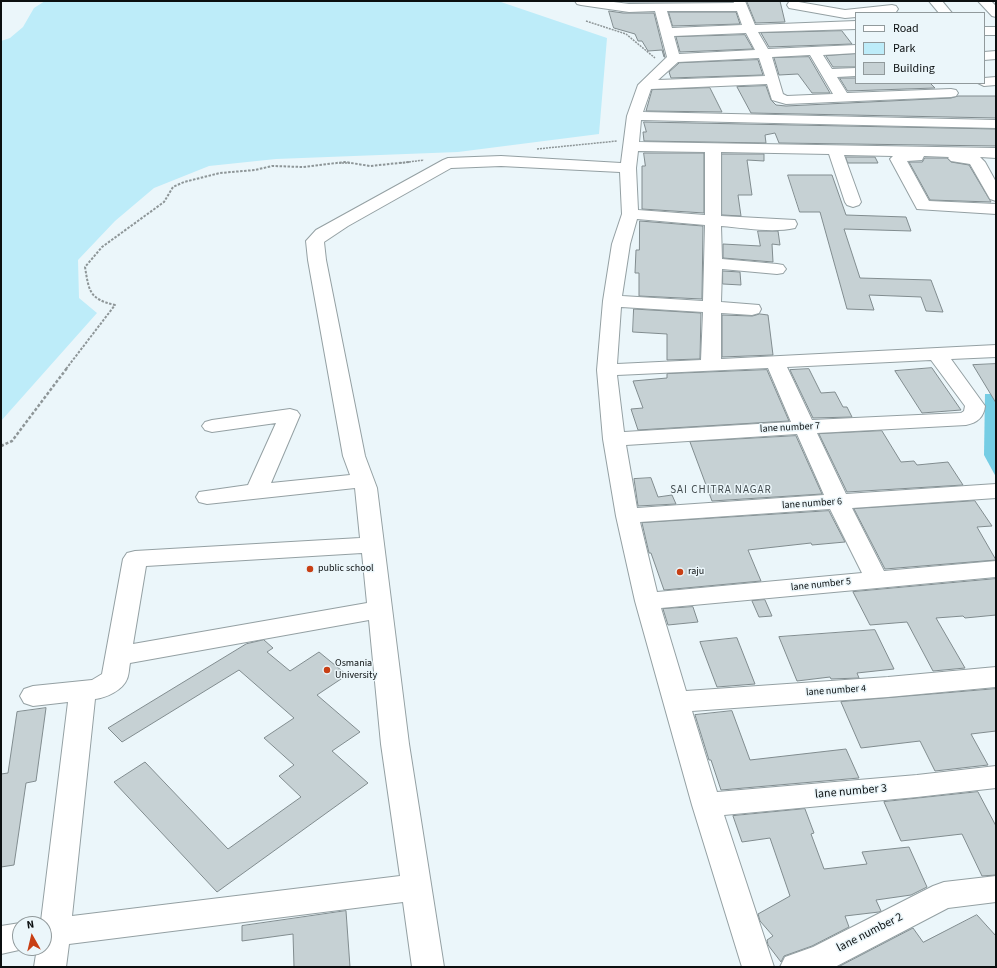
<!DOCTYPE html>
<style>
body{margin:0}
#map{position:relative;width:997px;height:968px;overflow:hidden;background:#ebf6fa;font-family:"Source Sans 3",sans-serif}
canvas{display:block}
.frame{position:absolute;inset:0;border:2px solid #0b0f10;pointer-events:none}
.legend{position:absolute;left:855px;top:12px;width:130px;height:72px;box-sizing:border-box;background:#ebf6fa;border:1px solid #919a9c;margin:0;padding:5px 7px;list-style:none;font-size:12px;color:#0b0f10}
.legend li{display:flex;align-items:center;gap:8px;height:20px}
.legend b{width:20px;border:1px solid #919a9c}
.north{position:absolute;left:12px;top:916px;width:40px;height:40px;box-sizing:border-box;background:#ebf6fa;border:1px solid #919a9c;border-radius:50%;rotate:352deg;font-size:11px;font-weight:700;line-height:16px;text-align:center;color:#0b0f10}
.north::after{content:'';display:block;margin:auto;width:14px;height:18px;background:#c83f14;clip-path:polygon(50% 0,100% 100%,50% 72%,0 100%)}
</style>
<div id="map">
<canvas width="997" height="968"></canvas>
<div class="frame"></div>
<ul class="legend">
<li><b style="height:5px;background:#fff"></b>Road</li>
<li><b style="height:11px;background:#bdecf9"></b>Park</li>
<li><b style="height:11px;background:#c6d1d4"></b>Building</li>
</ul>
<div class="north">N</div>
</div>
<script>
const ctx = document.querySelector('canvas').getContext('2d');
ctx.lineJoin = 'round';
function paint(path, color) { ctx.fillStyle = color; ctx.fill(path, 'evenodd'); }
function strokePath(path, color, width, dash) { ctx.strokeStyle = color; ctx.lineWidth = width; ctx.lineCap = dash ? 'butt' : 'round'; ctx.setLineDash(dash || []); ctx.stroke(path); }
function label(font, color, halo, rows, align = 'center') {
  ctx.font = font + ' "Source Sans 3",sans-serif'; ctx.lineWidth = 3; ctx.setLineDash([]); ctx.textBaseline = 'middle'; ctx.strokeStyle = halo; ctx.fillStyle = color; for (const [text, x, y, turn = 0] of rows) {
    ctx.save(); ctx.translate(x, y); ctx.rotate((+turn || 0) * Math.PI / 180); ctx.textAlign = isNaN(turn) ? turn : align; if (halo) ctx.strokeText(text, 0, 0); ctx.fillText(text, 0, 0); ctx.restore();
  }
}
const green = new Path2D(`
 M45,1H498L607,38L599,134L458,152L276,159L209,166L154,188L115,221L78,260L79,298L97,313L1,421V41L10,38L23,27L34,8Z`);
const water = new Path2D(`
 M985,394H996V477L984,455Z`);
const building = new Path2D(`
 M618,1H732V2H629Z
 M747,1H780L785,22L756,23Z
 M609,11L623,13H654L665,57H664L662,50L648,51L642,41H638L635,34L614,28Z
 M669,12H736L740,24L673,26Z
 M842,31L852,44L769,47L761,33Z
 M745,35L753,49L680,52L676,37Z
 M856,54V67H833L826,56Z
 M809,57L830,93H812L798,74L779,75L774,58Z
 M758,60L763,75L671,78L669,72L679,63Z
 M840,78H856V83H930L935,88L848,91Z
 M766,86L771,100L776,105L786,106L951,98L958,96H996V118L751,113L737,87Z
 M710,88L722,112L646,111L652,90Z
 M644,122L996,129V146L779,143L775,133L765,135L766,143L644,141L643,132H646Z
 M644,153H704V213L642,209V166H645Z
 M722,154H764V161L747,160L752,195H738L741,216L722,215Z
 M846,157H875L878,163H848Z
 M925,158H947L951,162L969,165L991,202L930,200L909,162H922Z
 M788,175H832L846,215L906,217L911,231L844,229L860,278L931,280L943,312L926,311L921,297L869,295L874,310L847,309L820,212H800Z
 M640,221L703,226L702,299L639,296V273H635L636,250H639Z
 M758,231H778L780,245L772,244L773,262L723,258V244L760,246Z
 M723,271L740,272L741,285L723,284Z
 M634,309L701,313L700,359L667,360V334L633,332Z
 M760,314L768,315L773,355L722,357V315L752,316Z
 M996,364V403L973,365Z
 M932,368L961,410L922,413L895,371Z
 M809,369L821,393L835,392L843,407H847L852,417L813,418L790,370Z
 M767,370L789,421L638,430L631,409L643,408L633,381L667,378V374Z
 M882,431L901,462L914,461L917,465L948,462L963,485L847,492L819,434Z
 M796,436L822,494L712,501L690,442Z
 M651,478L658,497L672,495L676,504L638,506L634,479Z
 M975,501L992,526L977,527L996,560L885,569L854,509Z
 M829,511L845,542L812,545L811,543L748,550L761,581L664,590L651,553H649L642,523Z
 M996,579V615L965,618L963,616L936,618L965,668L933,671L907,622L870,625L853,592Z
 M765,600L772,616L759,617L752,601Z
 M693,607L698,622L668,625L663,609Z
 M875,630L894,669L857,673L859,678L831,679L830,677L797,681L779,637Z
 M737,638L755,684L717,687L700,642Z
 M264,640L273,648L267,652L290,671L319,652L347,675L317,695L360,732L332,751L368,783L217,892L114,782L145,762L228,849L301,797L279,776L294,765L264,738L294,718L239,670L122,742L108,728L246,644Z
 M996,689V731L971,734L988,765L935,771L920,741L861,748L841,702Z
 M46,708L36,781L26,783L14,865L1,867V774L8,773L17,712Z
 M732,711L750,760L846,749L859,778L721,790L711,760H709L695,715Z
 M978,792L996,826V875L982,876L962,834L901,841L884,802Z
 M805,809L814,833L811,834L824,869L867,864L862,852L909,847L927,887L911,895L876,900L881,911L879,912L845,916L849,927L812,946L784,956L781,962L768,945L767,940L773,936L760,921L758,914L790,896L770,838L742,842L733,816Z
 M346,911L350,967H294L293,934L242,941V926Z
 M977,915L996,936V967H838L913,928L923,942Z`);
const pathFar2 = new Path2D(`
 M586,21L626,34L655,58
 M537,149L617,141
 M339,163H350
 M400,163L424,160`);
const pathFar1 = new Path2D(`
 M66,369L115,305C89,299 89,291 85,267L102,247L164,202L173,187L184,182L220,173L255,170L272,166L303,167L345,162L370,166L409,162`);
const path = new Path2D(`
 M1,446L12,441L67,368`);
const minor = new Path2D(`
 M575,1H606L629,4L734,3L733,1H745L755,25L856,21V29L758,32L768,49L856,45V53L823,55L832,69L856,68V76L837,77L847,93L951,89L956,90L958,93L956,96L951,97L786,104L772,100L767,84L651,89L643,112L996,120V128L641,120L639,142L996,148V158L980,157L985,162L996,182V201L990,199L970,164L951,161L948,158L949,157L924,156L922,160L907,161L929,201L996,204V214L917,209L890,159L893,156L844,155L861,202L859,205L853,207L847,205L845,202L829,154L721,152V216L795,220L797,224L795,228C772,233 745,228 721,226L722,259L777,264L783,265L786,269L783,273L777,274L722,269L721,302L759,305L761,309L759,313L752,315L721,313V359L996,345V357L951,359L985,406C984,417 977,423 966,425L817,433L846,494L996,484V498L852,508L884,571L996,561V577L661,608L686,691L888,677L996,667V687L888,697L692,711L717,792L917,775L996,766V788L917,797L724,815L774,967H742L692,805L635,601L616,516L603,439L597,370L603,301L612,244L622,214L620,172L501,166L451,168L348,226L324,242L326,260L365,456L377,488L409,744L444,967H412L403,902L69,944L66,967H34L37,948H44V924H33L41,921L68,702L33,706L24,703L20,696L24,689L33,686L92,680L102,674L123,559L127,553L135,551L360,538L355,488L207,504L199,502L196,497L199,492L248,485L276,423L212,432L205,430L202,426L205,422L212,420L290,409L297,411L300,415L271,483L350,475L343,456L308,260L306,241L316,230L443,160L448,158L501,156L621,163L627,116L638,85L667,57L655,11L629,12L581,5L577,4ZM667,11H737L742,25L672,28ZM746,33L755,50L679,54L674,36ZM810,55L833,94L787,96L783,94L772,57ZM759,58L765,76L658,80L678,62ZM638,151L705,152V215L638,210L636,168ZM637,219L705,225L703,301L622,296L630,244ZM621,307L703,312L701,360L617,364ZM931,360L965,406L964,411L961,413L812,420L787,367ZM768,368L791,422L624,432L617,375ZM797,434L824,495L637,508L626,445ZM830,509L862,573L657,592L640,522ZM362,553L367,603L133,644L146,566ZM369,620L381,744L400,876L72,916L95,699C106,698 123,690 127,679C129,675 129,668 130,663Z
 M793,1L845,10L892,5L896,6L898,9L896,12L856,13V17L845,18L789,8L787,5L789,2Z
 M929,1H942L952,13H939Z
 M978,1H991L996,6V17L992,16Z
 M984,27H996V35H984Z
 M996,51V59L984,60V52Z
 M996,77V85L984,86L978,83H984V78Z
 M996,876V902L948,908L835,967H780L785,957L813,947L933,886L944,882Z
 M20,923L23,924H20V948H28L1,954V926Z`);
const markers = [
 [310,569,4,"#c83f14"],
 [680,572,4,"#c83f14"],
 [327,670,4,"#c83f14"]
];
const streetNames = [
 ["lane number 7",790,428,-3],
 ["lane number 6",812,504,-4],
 ["lane number 5",821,585,-6],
 ["lane number 4",836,691,-4]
];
const poiNames = [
 ["public school",318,569],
 ["raju",688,572],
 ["Osmania",335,664],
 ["University",335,676]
];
const neighbourhoodNames = [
 ["SAI CHITRA NAGAR",721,491]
];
const nearStreetnames = [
 ["lane number 3",851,792,-5],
 ["lane number 2",870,933,-27]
];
paint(green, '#bdecf9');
paint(water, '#75cde4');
paint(building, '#c6d1d4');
strokePath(building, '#818c8f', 1);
strokePath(minor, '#94a0a3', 2);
strokePath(pathFar2, '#8e9698', 1.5, [2, 1]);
strokePath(pathFar1, '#8e9698', 2, [2.5, 1.5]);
strokePath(path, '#8e9698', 2.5, [3, 2]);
paint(minor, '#fff');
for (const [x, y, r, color] of markers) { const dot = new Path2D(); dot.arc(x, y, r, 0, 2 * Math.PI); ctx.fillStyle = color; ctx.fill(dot); strokePath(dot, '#ebf6fa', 1.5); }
label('10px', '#0b0f10', '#ebf6fa', streetNames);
label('10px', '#0b0f10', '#ebf6fa', poiNames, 'left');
ctx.letterSpacing = '1px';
label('11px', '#444d50', '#ebf6fa', neighbourhoodNames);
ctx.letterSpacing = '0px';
label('12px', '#0b0f10', '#ebf6fa', nearStreetnames);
</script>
